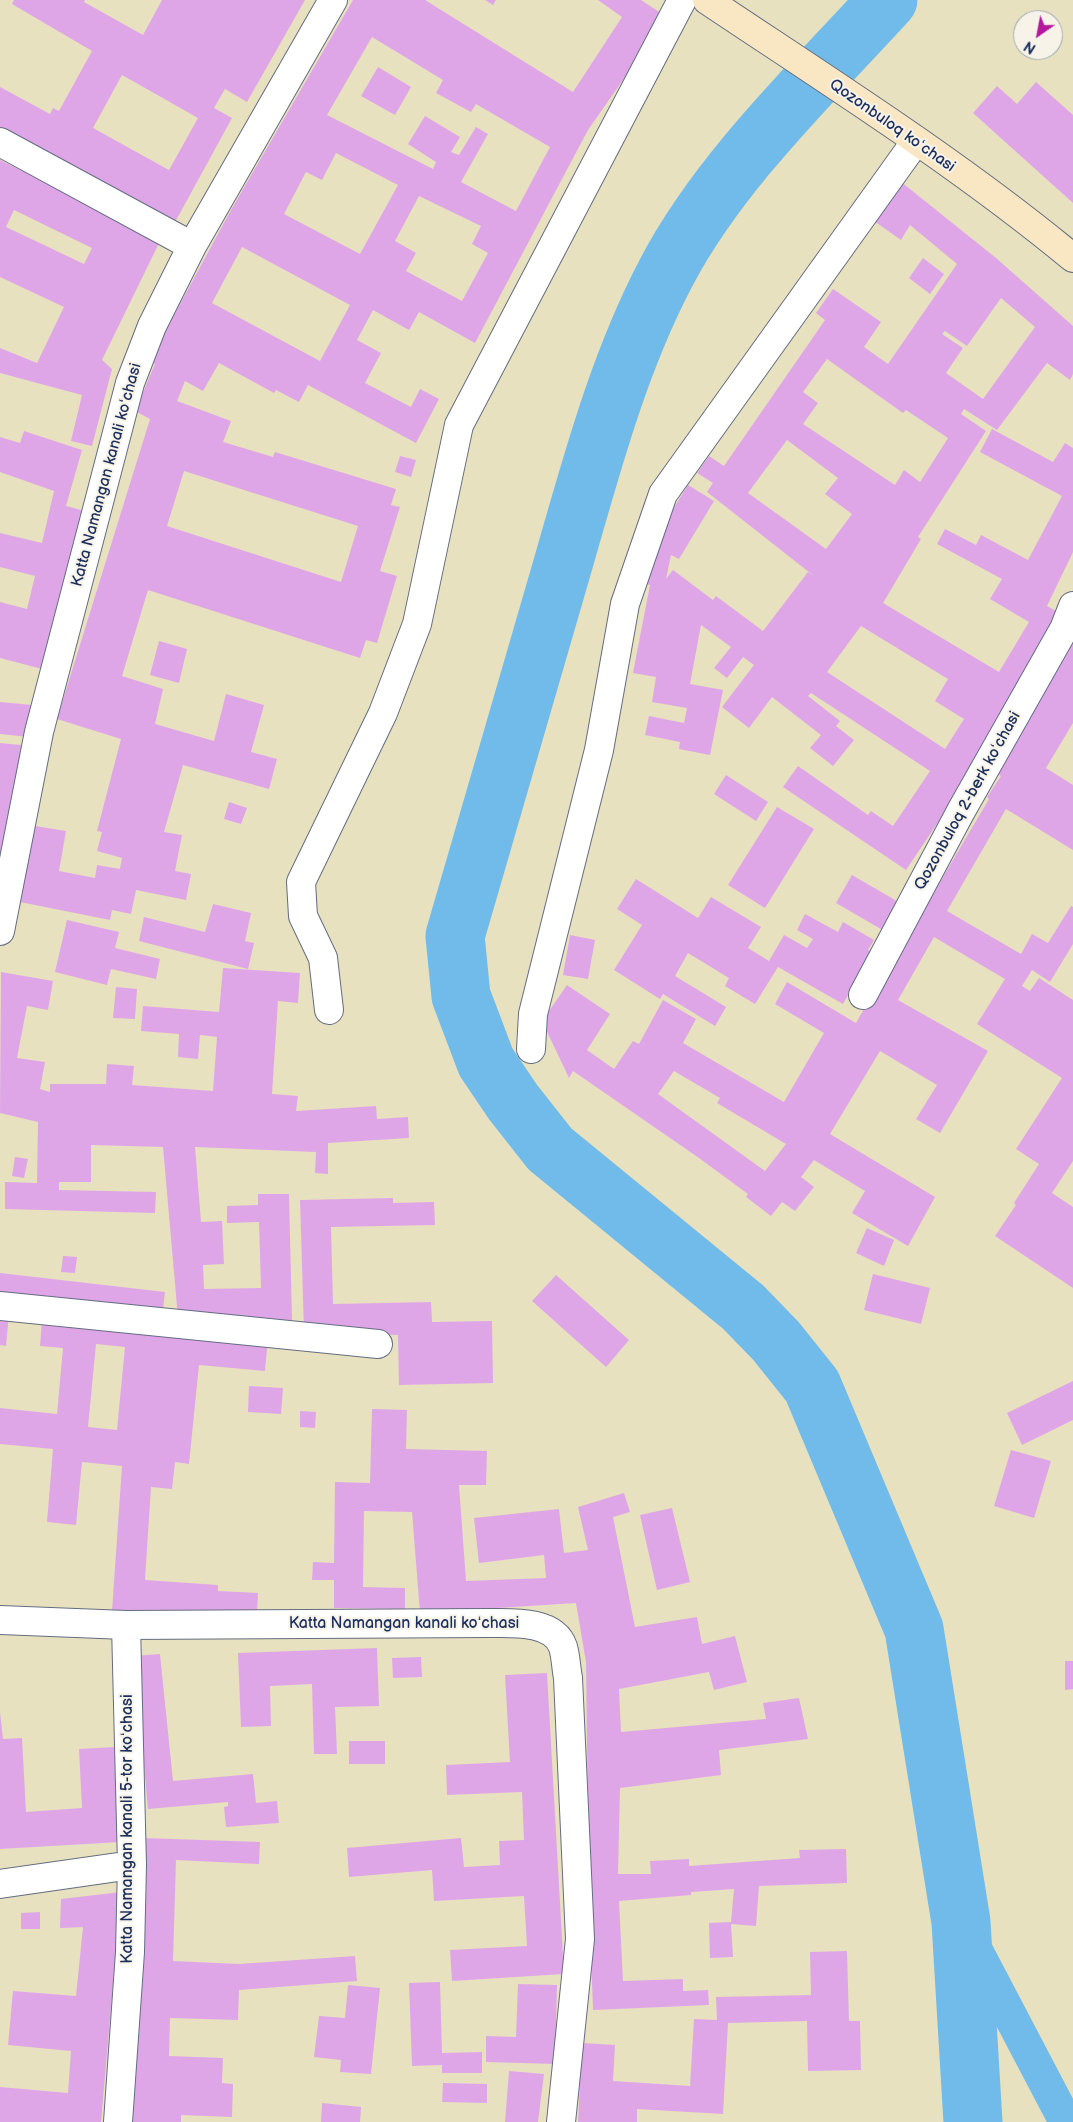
<!DOCTYPE html>
<meta charset="utf-8">
<style>
body{margin:0}
#map{position:relative;width:1073px;height:2122px;overflow:hidden;background:#e8e1bf;font-family:"Balsamiq Sans",sans-serif}
canvas{display:block}
.north{position:absolute;left:1013px;top:10px;width:50px;height:50px;box-sizing:border-box;background:#f7f3e8;border:1px solid #9fa5b1;border-radius:50%;rotate:213deg;font-size:14px;font-weight:700;line-height:20px;text-align:center;color:#1b2f5e}
.north::after{content:'';display:block;margin:auto;width:18px;height:22px;background:#b5179e;clip-path:polygon(50% 0,100% 100%,50% 72%,0 100%)}
</style>
<div id="map">
<canvas width="1073" height="2122"></canvas>
<div class="north">N</div>
</div>
<script>
const ctx = document.querySelector('canvas').getContext('2d');
ctx.lineJoin = 'round';
function strokePath(path, color, width, dash) { ctx.strokeStyle = color; ctx.lineWidth = width; ctx.lineCap = dash ? 'butt' : 'round'; ctx.setLineDash(dash || []); ctx.stroke(path); }
function paint(path, color) { ctx.fillStyle = color; ctx.fill(path, 'evenodd'); }
function label(font, color, halo, rows, align = 'center') {
  ctx.font = font + ' "Balsamiq Sans",sans-serif'; ctx.lineWidth = 4; ctx.setLineDash([]); ctx.textBaseline = 'middle'; ctx.strokeStyle = halo; ctx.fillStyle = color; for (const [text, x, y, turn = 0] of rows) {
    ctx.save(); ctx.translate(x, y); ctx.rotate((+turn || 0) * Math.PI / 180); ctx.textAlign = isNaN(turn) ? turn : align; if (halo) ctx.strokeText(text, 0, 0); ctx.fillText(text, 0, 0); ctx.restore();
  }
}
const canal = new Path2D(`
 M961,1922L1066,2122`);
const river = new Path2D(`
 M888,0C812,83 718,173 666,273C617,366 590,471 561,571C525,693 490,815 455,936L461,996L486,1062L513,1102L550,1149L743,1307L776,1341L812,1386L914,1629L961,1922L973,2122`);
const building = new Path2D(`
 M14,0H85L84,2L143,35L162,0H305L247,102L225,89L214,108L232,118L174,224L0,128V87L50,114L53,108L59,111L92,51L12,4ZM122,75L198,118L169,170L93,128Z
 M353,0H425L573,92L622,17L598,0H641L667,17L588,130L475,343L419,312L409,330L373,310L357,340L381,353L365,383L411,407L420,389L439,399L416,443L308,385L299,402L276,390L274,393L219,363L203,391L185,381L177,401L231,421L223,442L273,457L275,452L396,489L391,505L400,507L380,571L397,576L377,643L366,640L360,658L148,590L122,676L163,689L155,724L214,741L226,694L264,705L251,752L277,759L269,789L183,765L164,832L182,835L175,871L191,874L186,900L136,890L131,914L112,910L110,920L15,901L29,825L66,831L59,871L95,878L97,865L120,869L122,858L97,851L102,832L97,831L121,739L57,719L150,419L135,411L155,364L149,361L231,210ZM372,37L443,80L436,93L471,112L476,104L550,147L516,211L461,182L488,134L476,127L459,155L451,152L460,137L425,116L408,144L436,162L433,169L327,115ZM336,153L398,185L360,254L284,214L306,172L322,180ZM419,196L481,226L472,244L488,253L462,301L406,271L416,253L395,241ZM242,247L350,305L320,361L212,303ZM184,471L358,526L341,582L167,526Z
 M485,0H496L493,5Z
 M378,67L411,87L395,115L361,96Z
 M1036,82L1073,115V203L973,113L997,86L1017,104Z
 M0,160L161,239L102,360L112,369L92,446L71,441L82,395L0,373V348L37,363L64,307L0,277ZM14,210L92,248L84,264L6,227Z
 M900,181L996,258L1073,326V374L1070,380L1047,363L997,430L964,409L961,414L986,431L918,537L921,539L883,603L999,672L1029,622L990,599L1002,579L937,544L945,529L976,545L981,535L1028,560L1062,496L980,452L992,429L1053,462L1065,443L1073,448V552L1047,606L1065,616L994,739L906,870L783,787L798,766L868,815L871,811L893,826L930,771L811,693L808,696L840,721L836,726L854,740L833,766L810,748L821,735L772,697L749,728L722,707L754,665L743,657L727,678L714,668L731,647L701,625L690,684L723,690L710,755L679,749L680,742L645,735L649,716L684,723L687,708L652,702L656,677L633,673L650,585L642,583L652,543L688,485L714,501L679,559L671,555L666,579L673,570L713,600L716,596L763,631L808,572L814,576L707,492L713,483L697,473L709,456L724,466L825,320L816,313L833,289L881,322L864,347L888,364L957,264L910,225L901,240L874,221ZM1001,298L1035,327L983,399L946,373L963,348L942,334L945,331L967,346ZM827,359L903,413L906,410L948,438L920,482L904,470L895,485L803,424L818,403L803,392ZM787,440L838,478L825,494L852,514L826,549L748,493ZM861,626L948,679L935,701L964,719L945,749L827,672Z
 M923,258L944,274L930,294L909,278Z
 M24,431L82,450L66,506L85,511L46,670L0,658V602L27,609L35,576L0,567V533L42,543L54,491L0,472V437L20,443Z
 M400,456L416,460L411,477L395,472Z
 M1073,630V723L1046,768L1073,785V850L1006,809L947,911L1021,954L1032,934L1048,943L1071,906L1073,907V944L1050,982L1032,970L1022,986L1030,991L1039,978L1073,1000V1161L1052,1193L1073,1207V1288L995,1236L1016,1205L1014,1203L1039,1164L1016,1149L1062,1078L977,1024L1005,979L934,937L898,1000L988,1051L940,1133L916,1119L937,1085L880,1051L830,1134L935,1197L908,1246L852,1213L865,1191L814,1160L801,1177L814,1187L795,1211L782,1202L771,1216L746,1197L748,1194L699,1158L573,1071L569,1078L542,1021L567,985L610,1014L587,1050L614,1069L633,1041L639,1044L663,1000L696,1019L683,1043L784,1102L824,1033L775,1004L787,982L856,1023L913,923L914,926L989,799L987,797L1001,776L989,768ZM674,1071L720,1098L717,1103L786,1144L765,1171L658,1094Z
 M159,641L187,649L179,683L150,675Z
 M0,702L32,705L29,737L0,734Z
 M0,743L21,745L11,833L0,897Z
 M726,775L768,802L756,821L714,794Z
 M229,802L247,808L241,824L224,819Z
 M777,807L814,829L765,908L728,885Z
 M852,875L902,904L886,932L836,903Z
 M636,879L698,918L711,897L761,927L748,948L769,961L784,935L807,948L813,939L797,930L805,914L838,932L843,922L874,940L868,950L872,952L843,1004L778,967L755,1004L725,986L729,978L688,953L675,976L726,1007L715,1026L663,994L660,999L614,970L642,925L617,909Z
 M213,904L251,913L245,941L254,943L248,969L139,941L144,917L205,932Z
 M67,920L119,932L115,948L160,959L156,979L111,969L107,985L55,972Z
 M570,935L595,940L588,979L563,975Z
 M223,968L300,973L298,1003L278,1001L272,1094L298,1096L296,1111L376,1106L377,1119L408,1117L409,1138L328,1143V1174L315,1173L316,1152L195,1147L201,1222L222,1221L224,1264L203,1265L204,1289L261,1288L259,1222L227,1223V1206L258,1205V1194H289L292,1320L178,1318L163,1147L91,1145V1182H59V1190L156,1192L155,1213L5,1209V1182L37,1183L38,1122L0,1113L1,972L53,981L48,1010L27,1006L17,1058L45,1062L40,1089L50,1092V1084H106L107,1064L134,1066L132,1085L213,1091L217,1037L200,1035L198,1059L178,1057L179,1034L141,1031L143,1006L219,1012Z
 M116,987L137,989L135,1019L113,1018Z
 M15,1157L28,1159L24,1178L12,1176Z
 M393,1198V1203L434,1202L435,1225L331,1227L333,1304L431,1302L432,1322L492,1321L493,1383L399,1385L398,1335L304,1332L300,1200Z
 M867,1228L894,1240L884,1266L856,1253Z
 M63,1256L77,1257L75,1273L61,1272Z
 M0,1273L165,1292L162,1317L0,1298Z
 M873,1274L930,1288L921,1324L864,1310Z
 M556,1275L629,1340L606,1367L532,1301Z
 M0,1313L9,1314L6,1346L0,1345Z
 M42,1320L268,1338L265,1371L199,1365L189,1464L175,1462L172,1489L151,1487L145,1580L218,1585V1591L258,1593L257,1615L112,1611L122,1466L82,1462L76,1525L47,1522L53,1449L0,1444V1408L57,1414L63,1348L40,1346ZM96,1344L125,1347L117,1430L88,1427Z
 M1073,1381V1420L1022,1445L1007,1413Z
 M249,1386L283,1388L281,1414L248,1412Z
 M372,1409L407,1410L406,1449L487,1451L486,1485H459L466,1581L546,1578L544,1555L479,1563L474,1518L559,1509L564,1553L588,1550L578,1507L624,1493L630,1512L613,1517L635,1627L697,1617L702,1644L735,1636L747,1682L714,1690L709,1672L619,1689L621,1732L766,1719L763,1703L799,1698L808,1739L719,1750L721,1775L620,1788L618,1874H651L650,1861L689,1859V1866L800,1858L799,1850L846,1849L847,1883L759,1886L756,1926L731,1924L733,1957L710,1958L709,1923L731,1922L734,1889L691,1892V1895L619,1901L623,1981L683,1979V1991L708,1990L709,2005L593,2010L589,1902L586,1662L576,1603L420,1613L412,1512L364,1511L363,1587L405,1588V1609L334,1608V1580H312L313,1562L334,1563L335,1482L370,1483Z
 M300,1411L316,1412L315,1428L300,1427Z
 M1011,1450L1051,1461L1034,1518L994,1506Z
 M672,1508L690,1582L657,1590L640,1515Z
 M377,1648L379,1706L335,1707L337,1754H314L312,1684L270,1686L271,1726L241,1727L238,1653Z
 M160,1654L173,1781L253,1774L256,1803L277,1801L279,1823L226,1827L224,1807L228,1806V1802L148,1809L134,1656Z
 M421,1657L422,1677L393,1678L392,1658Z
 M1065,1661H1073V1689L1065,1690Z
 M547,1673L564,1974L452,1981L450,1950L527,1946L524,1896L434,1901L432,1870L349,1877L347,1848L461,1838L464,1867L500,1865L499,1841L524,1840L522,1792L447,1795L446,1765L510,1762L505,1675Z
 M0,1712L3,1739L22,1738L26,1812L82,1808L79,1749L115,1747L120,1842L0,1849Z
 M349,1741H385V1764H349Z
 M143,1838L260,1842L259,1864L176,1860L173,1961L239,1964L355,1956L357,1981L239,1990L238,2020L170,2018L169,2056L223,2058L222,2083L233,2084L232,2117L181,2115V2122H130Z
 M121,1892L101,2122H0V2087L68,2093L71,2051L8,2045L13,1991L76,1996L83,1927L60,1928L61,1899Z
 M40,1912V1929H21V1913Z
 M847,1951L849,2021H860L861,2070L808,2071L807,2021L728,2023L723,2114L637,2109V2122H578L582,2043L615,2045L613,2081L690,2086L694,2019L717,2020L716,1997L811,1995L810,1952Z
 M440,1982L442,2053L482,2052V2073H442V2065L412,2066L409,1983Z
 M518,1984L557,1985L555,2064L486,2062V2036L516,2037Z
 M348,1985L380,1988L371,2074L340,2072L341,2060L314,2057L319,2016L345,2018Z
 M509,2071L544,2074L538,2122H505Z
 M443,2083L487,2084V2103L442,2102Z
 M322,2103L361,2107L360,2122H321Z`);
const minor = new Path2D(`
 M0,142L192,246
 M0,931L39,732L130,383L152,326L192,246L333,0
 M863,995L961,811L1064,629L1073,606
 M329,1010L323,958L303,916L301,882L383,713L417,624L459,425L682,0
 M531,1049L533,1014L599,750L625,604L663,494L916,141
 M0,1306L378,1344
 M0,1620L126,1625L489,1623C511,1623 554,1620 563,1647C566,1657 566,1668 568,1678L580,1939L561,2122
 M0,1884L132,1865
 M118,2122L130,1952L132,1865L126,1625`);
const secondary = new Path2D(`
 M707,0C831,83 958,163 1073,258`);
const streetNames = [
 ["Qozonbuloq koʻchasi",892,126,35],
 ["Katta Namangan kanali koʻchasi",107,475,-75],
 ["Qozonbuloq 2-berk koʻchasi",968,801,-61],
 ["Katta Namangan kanali koʻchasi",404,1624],
 ["Katta Namangan kanali 5-tor koʻchasi",128,1829,-90]
];
strokePath(canal, '#70bbe9', 34);
strokePath(river, '#70bbe9', 59);
paint(building, '#dfa6e7');
strokePath(minor, '#636d80', 30);
strokePath(secondary, '#636d80', 30);
strokePath(minor, '#fff', 28);
strokePath(secondary, '#f9e7c3', 28);
label('16px', '#1b2f5e', '#f7f3e8', streetNames);
</script>
